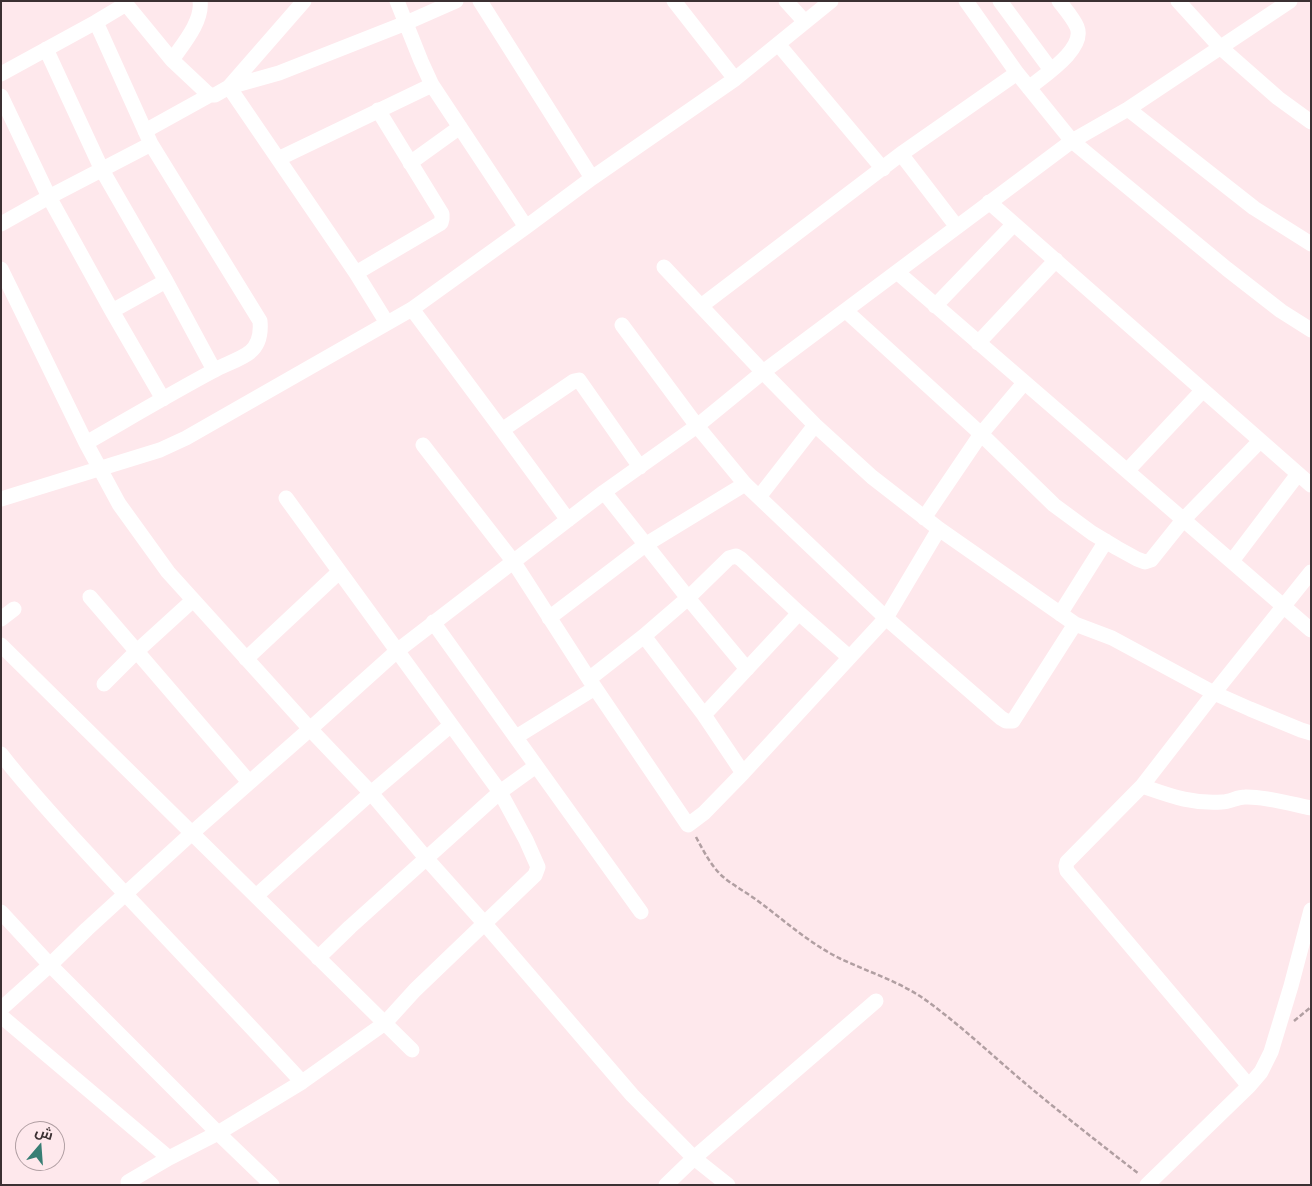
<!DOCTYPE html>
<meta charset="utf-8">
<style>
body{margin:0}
#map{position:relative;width:1312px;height:1186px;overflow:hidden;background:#fee8ec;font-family:"PT Sans",Cairo,sans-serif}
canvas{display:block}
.frame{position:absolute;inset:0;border:2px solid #3b3032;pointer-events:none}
.north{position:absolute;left:15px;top:1121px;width:50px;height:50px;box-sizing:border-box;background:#fee8ec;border:1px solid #b09ea2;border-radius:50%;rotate:18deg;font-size:14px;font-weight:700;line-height:20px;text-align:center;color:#3b3032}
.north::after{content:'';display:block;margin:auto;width:18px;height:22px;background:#387e74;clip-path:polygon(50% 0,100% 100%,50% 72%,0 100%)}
</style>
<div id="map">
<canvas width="1312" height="1186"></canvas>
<div class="frame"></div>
<div class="north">ش</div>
</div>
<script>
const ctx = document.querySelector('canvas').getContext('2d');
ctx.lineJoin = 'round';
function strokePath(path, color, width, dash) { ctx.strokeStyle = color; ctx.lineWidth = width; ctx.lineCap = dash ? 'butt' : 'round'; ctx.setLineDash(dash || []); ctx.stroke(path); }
const path = new Path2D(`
 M696,837C703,850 710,864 721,875C732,885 746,892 758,901C785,921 809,943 839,958C868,972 901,982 927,1001C964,1028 997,1060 1032,1089C1067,1118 1103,1146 1139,1174
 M1294,1021L1311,1007`);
const minor = new Path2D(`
 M397,1L421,61L432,85L526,227
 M480,1L592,178
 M674,1L735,79
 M786,1L805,22
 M966,1L1017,73L1072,141L1227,269L1281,311L1311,330
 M1000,1L1051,70
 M1178,1L1220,47L1278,98L1311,122
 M126,4L172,60L205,91L210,95H215L229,87L279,73L406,23L456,1
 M778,44L883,169
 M46,49L102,170L166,281L112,311
 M172,60C183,44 203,21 200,1
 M1,74L96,22L126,4L123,1
 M229,87L356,273L387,323
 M229,87L304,1
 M1029,88C1043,76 1086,49 1077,27C1073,18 1065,9 1059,1
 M1,96L49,197L112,311L163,399
 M1128,109L1254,208L1311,244
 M145,131L210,95
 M901,154L957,227
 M278,159L432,85
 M410,163L460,127
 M989,202L1311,485
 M1,224L49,197L151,144
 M664,267L763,372L815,425L872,477L939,529L1075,624L1112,638L1214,693L1250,709L1301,730L1311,733
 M1,269L86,443L119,504L168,572L310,729L371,793L426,858L485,924L632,1095L694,1158L728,1185
 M897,272L1311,630
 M356,273L441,223L442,219V214L378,110
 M166,281L214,370
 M701,306L901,154L1017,73
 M935,306L1014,224
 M412,309L502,430L574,381L579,380L640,467
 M846,311L981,434L1054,505L1092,533L1117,548L1137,559L1145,562L1151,560L1183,520L1260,441
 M622,325L697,426L745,484L886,618L1001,718L1006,721H1013L1075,624
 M978,343L1056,260
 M502,430L568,520
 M86,443C128,419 170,394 213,371C223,365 242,359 250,352C260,344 261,332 260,321L151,144L96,22
 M423,445L513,561L589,679L688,825L704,813L743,773L886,618L939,529
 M1127,471L1203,390
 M604,492L688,598L747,669
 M759,497L815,425
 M286,498L500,792L526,840L538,867L535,875L415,990L385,1023L302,1082
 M1,499L160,450L186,438L412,309L526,227L592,178L735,79L831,1
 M924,518L981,434L1024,383
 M1232,561L1298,474
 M90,597L249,782
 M1060,614L1106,541
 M549,618L645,545L745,484
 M1,619L14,609
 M433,622L641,912
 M1,645L412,1050
 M246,659L339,572
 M589,679L644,636
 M104,684L136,652L192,601
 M704,715L799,613
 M516,737L595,688
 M1,754C32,794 67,831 101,868C168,940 236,1010 302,1082L218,1133L169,1158L128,1182
 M743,773L704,715L644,636L688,598L729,558L736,556L741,559L799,613L849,657
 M1142,786C1171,796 1191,804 1222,802C1230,802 1237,797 1245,797C1263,796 1292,804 1311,808
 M256,896L371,793L451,725
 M1,912L50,965L218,1133L272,1185
 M318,958L350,927L500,792L536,766
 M1,1009L50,965L87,929L192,833L310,729L397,651L604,492L697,426L763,372L1072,141L1128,109L1290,1
 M1,1016L169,1158
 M1249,1086L1067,871L1066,866L1067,862L1142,786L1214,693L1311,572
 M666,1185L694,1158L876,1001
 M1147,1185L1249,1086L1261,1072L1271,1052L1291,986L1311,910`);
strokePath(path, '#b19fa2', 2.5, [5, 2.5]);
strokePath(minor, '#fff', 15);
</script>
